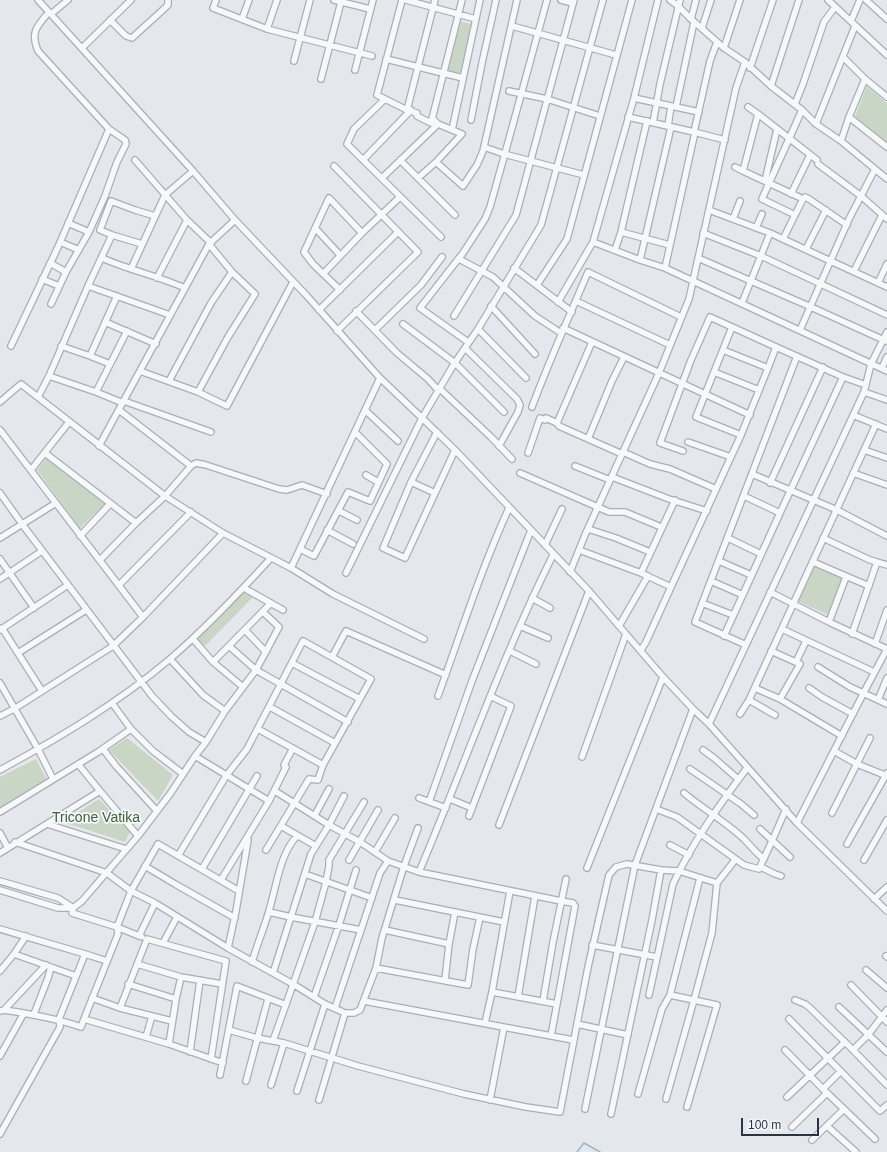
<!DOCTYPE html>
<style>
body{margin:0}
#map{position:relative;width:887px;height:1152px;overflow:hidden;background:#e4e7ec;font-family:Helvetica,sans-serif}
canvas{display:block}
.scale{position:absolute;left:741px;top:1118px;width:78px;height:18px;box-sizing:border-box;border:2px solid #2b3445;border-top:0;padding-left:5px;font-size:12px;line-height:14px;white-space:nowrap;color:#2b3445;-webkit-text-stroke:3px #f4f6f9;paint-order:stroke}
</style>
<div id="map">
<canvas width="887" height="1152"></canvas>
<div class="scale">100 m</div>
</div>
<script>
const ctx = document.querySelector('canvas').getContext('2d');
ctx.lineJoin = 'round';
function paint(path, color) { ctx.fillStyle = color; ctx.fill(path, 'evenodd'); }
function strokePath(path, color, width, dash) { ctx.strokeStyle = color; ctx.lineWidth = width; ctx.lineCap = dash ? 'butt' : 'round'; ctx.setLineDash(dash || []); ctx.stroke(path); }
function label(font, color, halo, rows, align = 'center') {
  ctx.font = font + ' Helvetica,sans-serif'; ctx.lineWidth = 3.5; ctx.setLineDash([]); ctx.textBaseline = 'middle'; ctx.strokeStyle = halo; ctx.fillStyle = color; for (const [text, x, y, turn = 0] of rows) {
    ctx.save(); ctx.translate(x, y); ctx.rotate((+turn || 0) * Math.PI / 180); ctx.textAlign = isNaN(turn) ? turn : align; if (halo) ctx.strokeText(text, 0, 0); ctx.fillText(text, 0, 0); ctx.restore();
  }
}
const green = new Path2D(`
 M458,21L472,24L461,73L447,71Z
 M867,86L887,103V145L854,119Z
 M48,456L107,502L80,528L37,470Z
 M814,564L842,578L828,615L798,601Z
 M244,590L253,597L205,646L195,637Z
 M127,738L173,775L158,801L109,750Z
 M36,759L47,780L0,809V777Z
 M99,799L130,832L125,842L63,822Z`);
const stream = new Path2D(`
 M577,1152L584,1143L600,1152`);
const minor = new Path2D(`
 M38,0L193,171L235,220L307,296L380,378L422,418L455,450L589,591L663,677L693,709L709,724L797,823L887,911
 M216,0L213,8L267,29L372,56
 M334,0L370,9
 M402,0L377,95L407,110L417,113V116L431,123L462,0
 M406,0L476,19
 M561,0L573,3
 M670,0L678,6L691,19L724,48L745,62L771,86L802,110L816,124L841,141L887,179
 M828,0L887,55
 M866,0L887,19
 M51,14L68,0
 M242,19L249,0
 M691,19L696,0
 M110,20L126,36L132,38L166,7L168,5V0
 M851,21L860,0
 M512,26L616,55
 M702,28L711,0
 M267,29L277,0
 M82,48L131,0
 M724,48L740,0
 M844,58L865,79L887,97
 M386,59L463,78
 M294,61L310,0
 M750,68L773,0
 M355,70L373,0
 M321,79L341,2
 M771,86L799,0
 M509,91L547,99L600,116
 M634,98L699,112
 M385,99L354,129L347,144L441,237
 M795,104L803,84L824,22L835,7
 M676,107L694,22
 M748,107L758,114
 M407,110L435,0
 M628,117L694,132L725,140
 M849,117L887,147
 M471,120L482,63L496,0
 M653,123L660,84L680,0
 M816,124L855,26
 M668,126L671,106
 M452,130L480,0
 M694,132L710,61L717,42
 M841,141L849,117L865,79
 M484,147L504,154L584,175
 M135,160L187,220L211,243
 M363,160L411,110
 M400,160L455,215
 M436,162L463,186L477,165L483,151L517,0
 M818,164L861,196L887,219
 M334,166L418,252L337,331
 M735,167L743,171
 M382,178L438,124
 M418,178L436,162L462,134L438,124L432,118
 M765,181L777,129
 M791,194L810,155
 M799,197L743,171L758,114L817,160
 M709,210L770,233L887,287
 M791,213L762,199L802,110
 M733,219L740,201
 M68,223L89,232
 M756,228L762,214
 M316,229L340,255
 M621,232L670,245
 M703,233L761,256L887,315
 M783,239L803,199L805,197L809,199L847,225
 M60,242L79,250
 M593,242L640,260L665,268L887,371
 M142,244L112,235L100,230L111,201L135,210L155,216
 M806,249L826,210
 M615,250L621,232L647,121
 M102,258C129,270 158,276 185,288
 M698,258L811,307L886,341
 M459,259L493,277L535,316L561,333
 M640,260L671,127
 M50,263L66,272
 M514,268L572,312
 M665,268L695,132
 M131,269L165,195L193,171
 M854,271L882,215
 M323,274L362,233L400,197
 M157,278L187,220
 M42,279L59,286
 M878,283L887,264
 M537,285L567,239L632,0
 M88,286L170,315
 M340,290L313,264L304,252L329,198L362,233
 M576,301L670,345
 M558,302L593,242L634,98L658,0
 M742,303L770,233
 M51,304L66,272L89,232L105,196L117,162L126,144L125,140L109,129
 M491,306L535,354
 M319,310L398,232
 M356,311L397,353L428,379L438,390
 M454,316L516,215L574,0
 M105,322L156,344
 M403,324L455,363L504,412
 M732,327L696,417L741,435
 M563,328L750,415
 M478,329L526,378
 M375,330L421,285L442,257
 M800,330L849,219L875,169
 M468,342L420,308L463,253L485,219L490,207L504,157L547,0
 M11,346L58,247L109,129L38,51C30,32 37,26 49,12
 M61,346L90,356L110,364
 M776,347L843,377L866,385
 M465,348L517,399L520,405L518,412L499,446
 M90,356L117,296
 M882,368L887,357
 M140,371L198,392L227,406L293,282
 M714,372L759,390
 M49,376L96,392L123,403
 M169,381L211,303L232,272
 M439,388L491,437L512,459
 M96,392L127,331
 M198,392L228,337L255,294L232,272L209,244
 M864,392L887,400
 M38,397L49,376L88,286L112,235
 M124,401L211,432
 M0,402L21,384L165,496L223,533L291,568L333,594L424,639
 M532,407C549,361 569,317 588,272L681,317
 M119,410L191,466
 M365,410L398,441
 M853,415L887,429
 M557,423L592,342
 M0,430L143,617
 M437,432L411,482L383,548L405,558L455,450
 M588,439L612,381L624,357
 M688,442L731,457
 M99,446L209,244L235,220
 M864,450L887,458
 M683,451L660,443L691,360L710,317L776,347L768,368
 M623,452L650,464L670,469L716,489
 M45,453L136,523
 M528,453L540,418L545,420L546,418L557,423L559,426L622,454
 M575,466L610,480
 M31,470L69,422
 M520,473L609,512H625L661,527
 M853,473L887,485
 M752,474L837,510L887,536
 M366,475L378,482
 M612,477L669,499L707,511
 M411,482L435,493
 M770,483L823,367
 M0,493L22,524L152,696L171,716L189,732L206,742
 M339,511L357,520
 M780,513L843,377
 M588,529L616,538L650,552
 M327,530L353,544
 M80,536L110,504
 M0,538L56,503
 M728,538L761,554
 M823,538L870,560L887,565
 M545,545L562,509
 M300,549L314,556L348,492L370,501L387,464L355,432
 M579,550L641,573L671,587L741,435L768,368L723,350
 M0,559L34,608
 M100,560L136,523L165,496L191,466L196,463L206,465L279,489L287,490L302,485L327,494
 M719,561L751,575
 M813,562L869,586
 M291,568L380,378
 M570,572L585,535L659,373L689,299L736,88L745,62
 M346,573L422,418L454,364L478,329L541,225L603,0
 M641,573L675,500
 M0,579L42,551
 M711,581L743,595
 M119,585L191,512
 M244,588L283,610
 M770,592L829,622L887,649L863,694L797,823
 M532,598L550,608
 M702,603L733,615
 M829,622L846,577
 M520,626L548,638
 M619,626L648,576
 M2,628L42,691
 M782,629L874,672
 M0,630L68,585
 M245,630L266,652
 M852,634L877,562
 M724,636L780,513L744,496
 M193,639L213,662L243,687
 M875,644L887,610
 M746,645L695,622L797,356
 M229,646L256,670L348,722
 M641,650L646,642L671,587
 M510,651L536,664
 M771,651L800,664L780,699
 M18,653L86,610
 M332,657L346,631L446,675
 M170,659L203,695L225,711
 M213,662L271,603
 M796,662L806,641
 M292,663L360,699
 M818,667L850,687L887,704
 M0,683L38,749L53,779
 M755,688L780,699L842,736
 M809,688L822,697L853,714
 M438,696C461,633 481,569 509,508
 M749,700L775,715
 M878,700L887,678
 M112,703L131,729L153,751L183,774
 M270,707L335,743
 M740,714L749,700L876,424
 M0,716L14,709L113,646L143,617L223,533
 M709,724L864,392L871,364L887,332
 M258,729L323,765
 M103,749L116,766L157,811
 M703,750L714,758L738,779
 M834,751L857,764L887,776
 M195,756L269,801
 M582,757L626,634
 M78,764L100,791L138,836
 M690,769L741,804L754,815
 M0,770C59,738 118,703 170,659C206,628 239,593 271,558
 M275,791L329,825L360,842L388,861L419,872L561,901L573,903L575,906L551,1036
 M684,793C703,809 726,822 744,839C751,846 756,853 764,859
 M419,798L446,808
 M450,799L472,808
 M429,802L472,681L531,530
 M656,809L677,817L744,865L759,869L772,841L786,809
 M0,812L98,752L131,729
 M832,813L870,738
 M315,815L329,789
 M469,816L511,706L490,696
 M47,824L126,849
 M499,825L589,591
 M281,826L316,846
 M760,829L790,857
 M0,833L8,848
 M15,842L107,873L131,891L155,903L228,948L293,984L325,1004L345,1013H354L360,1010L376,968L382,938L404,866L418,828
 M847,844L887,773
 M670,845L689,855
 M375,852L395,818
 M0,853L100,791
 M178,856L226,776L247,749L303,641L371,679L323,765L318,780L309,779L266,850
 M349,860L378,810
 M864,860L887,820
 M145,866L175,884L235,918
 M761,867L775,874L781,876
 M587,868L663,677
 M202,869L257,776
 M419,872C464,766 502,657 553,555
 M305,874L372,898
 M221,880L269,801L286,767L284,765L293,748
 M0,881L58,898L72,907
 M0,890L58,908H73L82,901L138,836L170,794L195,756L206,742L225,711L256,670L279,627L263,612
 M874,899L887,887
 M395,900L504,922
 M73,908L72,913L117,927L139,936
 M269,912L291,917L361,930
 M0,929L85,954L107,961
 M385,930L449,944
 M142,937L139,936L155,903
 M163,943L177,917
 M592,945L657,957
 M228,948L236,911L248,840
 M14,954L76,976
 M886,956L887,957
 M252,962C257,945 264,928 269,911C276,888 280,853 297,836
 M137,964L181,977L222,984
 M376,968L468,985L473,949L480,917
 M866,970L887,988
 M0,971L14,954L26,936
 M273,973L311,854L329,825L344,796
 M445,980L449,944L455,912
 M128,984L176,999
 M851,985L887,1022
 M492,992L557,1004
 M649,995L673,884C692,843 720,804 747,768
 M670,995L700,878
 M314,997L339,925L356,870
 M518,997L535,896
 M92,998L120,1008L172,1021
 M795,1000L805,1004L810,1008L853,1050L868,1035L887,1010
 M364,1001L573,1040
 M543,1001L553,942L566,879
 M839,1007L887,1052
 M120,1008L147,939L226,961L211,1059
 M335,1008L380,873L388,861
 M4,1010C31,1014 55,1018 81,1027L84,1019
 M0,1011L4,1010L46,965
 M34,1014L48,978L51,967
 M789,1019L880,1111L887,1105
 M485,1023L492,992L510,891
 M577,1024L628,1035
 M229,1030L257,1038L284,1043L358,1066L464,1094L526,1107L560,1112L588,967L609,875L616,867L627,864L661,870L679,871L717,883
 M146,1037L152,1016
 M273,1041L315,922L326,882L329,866V860L364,802
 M169,1044L176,999L181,977
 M785,1050L823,1089
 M853,1050L887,1085
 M190,1052L200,980
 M0,1056L24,1013
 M223,1063L169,1044L84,1019L118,934L117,927L131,891L158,844L239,891
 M840,1072L823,1089L875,1139
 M220,1075L237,986L286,1005
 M246,1081L268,999
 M271,1085L284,1043
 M297,1091L325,1004
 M638,1094L662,1009L670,995L694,1000L666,1099
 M787,1097L845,1042
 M319,1100L345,1013
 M490,1100L504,1027
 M687,1107L717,1005L694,1000L712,933L717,883L735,860
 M585,1109L635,865L693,709
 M611,1114L652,920L661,870
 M827,1126L856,1152
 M792,1127L827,1093
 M0,1134L60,1027L59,1019L85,954
 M812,1140L844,1109`);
const parkNames = [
 ["Tricone Vatika",96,818]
];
paint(green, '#c9d6c5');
strokePath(stream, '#9fb4cc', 1.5);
strokePath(minor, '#a9aeb7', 8);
strokePath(minor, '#f7f8fa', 5.5);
label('14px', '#3f6138', '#f4f6f9', parkNames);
</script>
